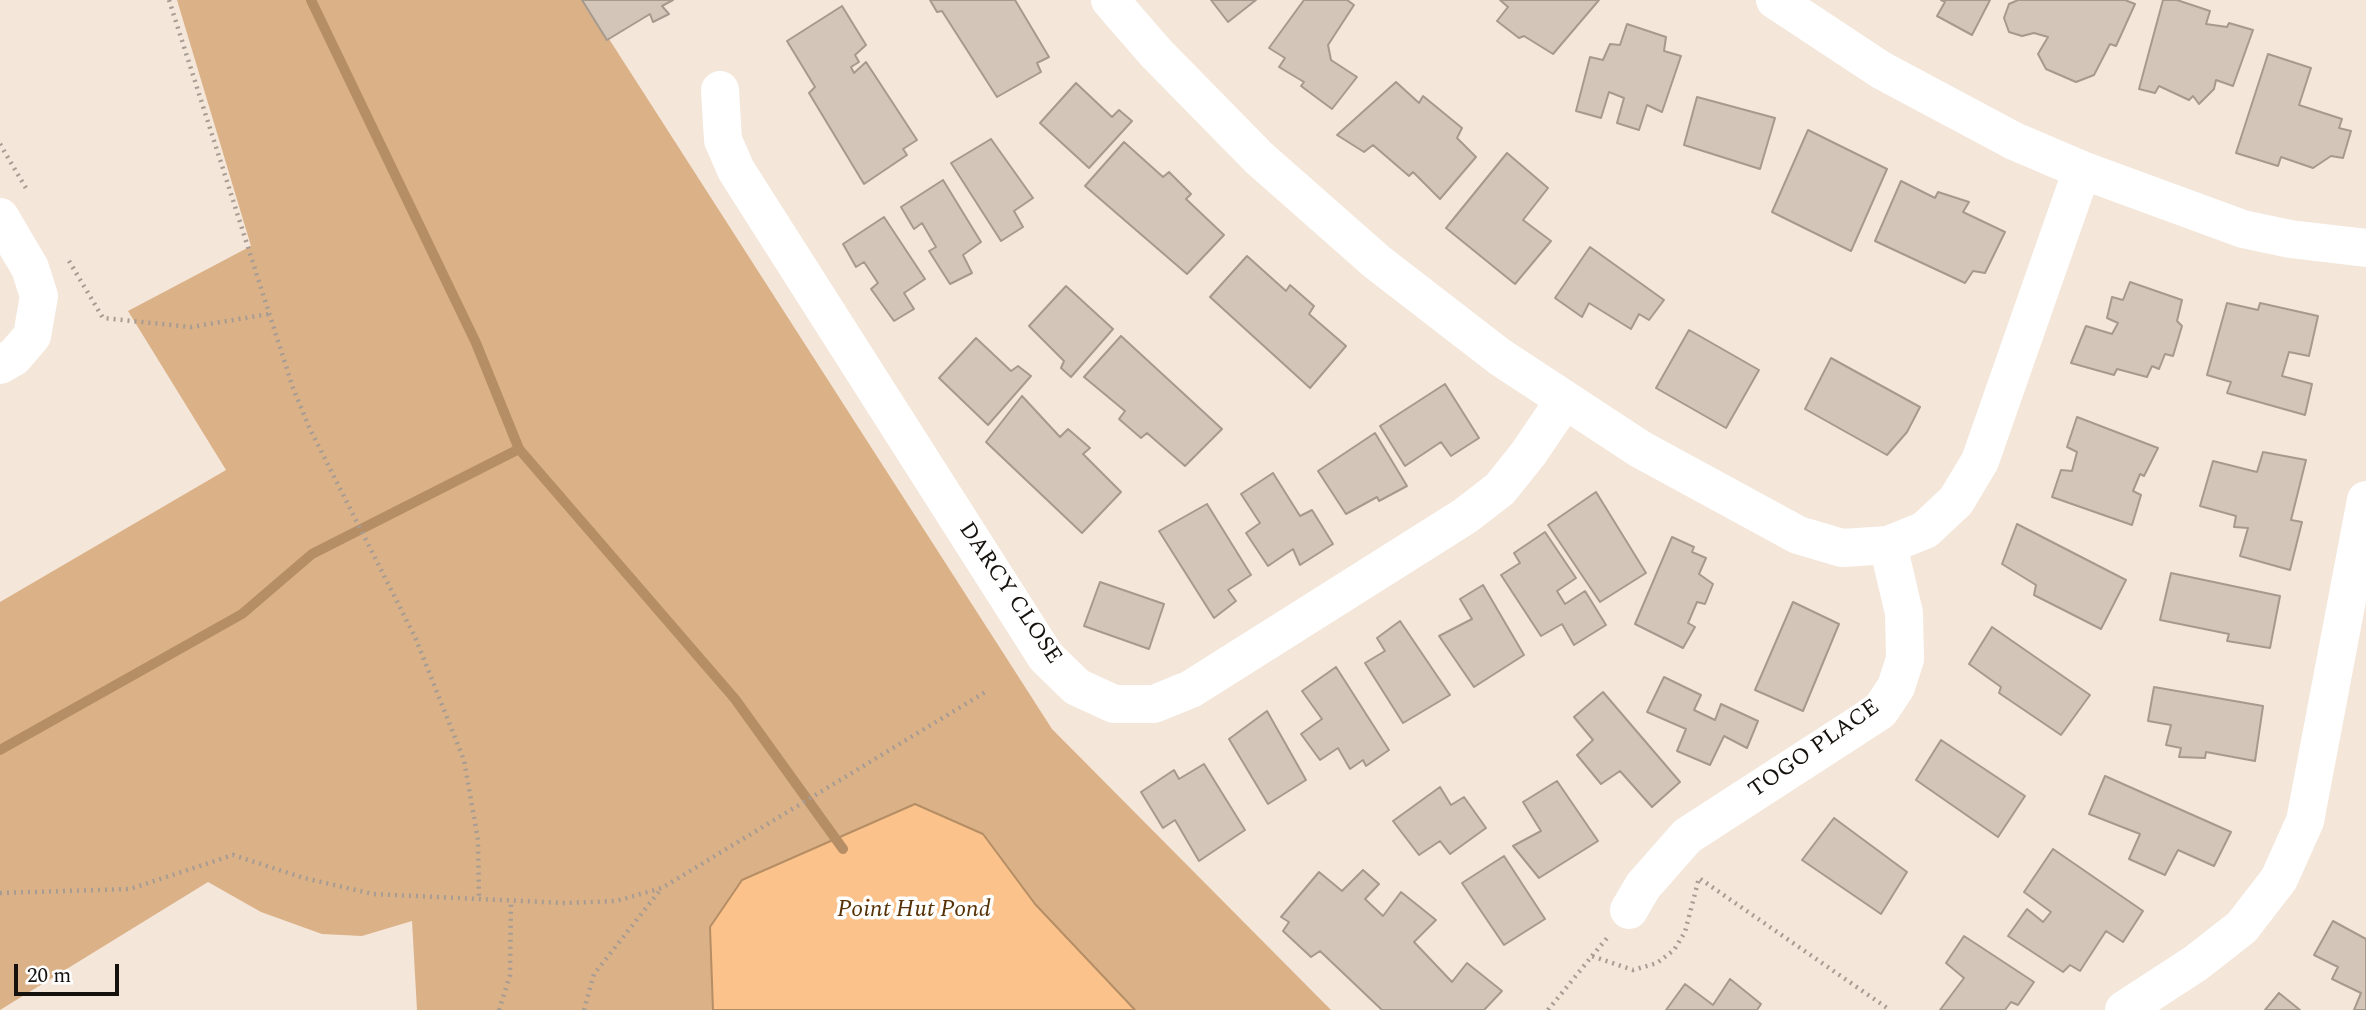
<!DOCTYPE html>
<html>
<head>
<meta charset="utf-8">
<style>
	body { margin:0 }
	#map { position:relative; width:2366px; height:1010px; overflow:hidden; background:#f4e6d9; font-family:Spectral,serif }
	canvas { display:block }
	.scale { position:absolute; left:14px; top:964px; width:105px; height:32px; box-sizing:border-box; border:4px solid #15110d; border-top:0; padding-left:9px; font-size:21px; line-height:24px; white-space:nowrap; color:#15110d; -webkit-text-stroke:5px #fff; paint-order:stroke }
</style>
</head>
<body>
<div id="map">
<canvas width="2366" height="1010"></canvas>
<div class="scale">20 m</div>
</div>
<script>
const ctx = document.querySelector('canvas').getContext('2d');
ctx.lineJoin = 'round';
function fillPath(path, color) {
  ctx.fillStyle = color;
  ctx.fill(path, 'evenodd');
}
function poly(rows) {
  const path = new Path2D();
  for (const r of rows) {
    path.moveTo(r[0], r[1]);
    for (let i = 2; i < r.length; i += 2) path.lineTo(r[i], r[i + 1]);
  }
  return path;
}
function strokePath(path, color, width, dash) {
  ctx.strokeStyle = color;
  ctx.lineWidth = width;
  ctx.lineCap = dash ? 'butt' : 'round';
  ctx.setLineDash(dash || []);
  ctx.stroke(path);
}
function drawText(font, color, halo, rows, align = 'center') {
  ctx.font = font + ' Spectral,serif';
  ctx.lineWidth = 7;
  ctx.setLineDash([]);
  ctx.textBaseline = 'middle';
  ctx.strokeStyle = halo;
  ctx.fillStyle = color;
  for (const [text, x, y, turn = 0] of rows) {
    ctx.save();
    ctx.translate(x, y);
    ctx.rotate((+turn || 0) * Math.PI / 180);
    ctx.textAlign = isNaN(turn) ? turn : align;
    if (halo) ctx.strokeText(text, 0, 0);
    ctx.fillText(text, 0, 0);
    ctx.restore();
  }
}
const green = poly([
	[177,0,584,0,1052,729,1331,1010,1135,1010,1035,904,983,834,710,927,713,1010,417,1010,412,921,362,936,322,934,261,912,208,882,0,1010,0,602,226,470,128,311,251,246]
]);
const water = poly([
	[915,804,983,834,1035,904,1135,1010,713,1010,710,927,742,880,915,804]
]);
const stream = poly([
	[311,0,476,343,519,449],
	[0,750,242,614,312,554,519,449,735,699,843,849]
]);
const building = poly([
	[582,0,673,0,662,6,669,14,653,22,650,14,607,40,582,0],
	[930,0,1015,0,1049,57,1037,63,1041,72,997,97,942,11,937,12,930,0],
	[1211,0,1256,0,1228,22,1211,0],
	[1304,0,1347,0,1354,5,1328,45,1331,60,1357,77,1332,109,1301,86,1304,82,1279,67,1285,58,1269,48,1304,0],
	[1500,0,1599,0,1553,54,1524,36,1519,38,1497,21,1508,7,1500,0],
	[1941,0,1990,0,1972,35,1937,16,1945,2,1941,0],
	[2018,0,2125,0,2135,4,2116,46,2110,44,2094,75,2076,82,2046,69,2038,54,2048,37,2034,33,2022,36,2009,32,2004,18,2009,4,2018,0],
	[2163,0,2177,0,2210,11,2206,24,2227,27,2229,23,2253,30,2233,86,2216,80,2214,89,2199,104,2193,96,2189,100,2159,86,2155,93,2139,89,2163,0],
	[842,6,866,45,855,55,859,62,851,67,854,73,866,62,917,140,903,149,907,155,864,184,809,93,815,87,787,41,842,6],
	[1627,24,1666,37,1664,51,1681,56,1662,112,1647,105,1639,130,1617,123,1624,98,1609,92,1601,118,1576,111,1590,57,1603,60,1610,44,1620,45,1627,24],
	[2268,54,2311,68,2299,105,2342,119,2339,128,2351,131,2343,158,2331,156,2313,168,2281,157,2278,166,2236,153,2268,54],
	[1396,82,1419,103,1423,96,1462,128,1457,138,1476,157,1440,199,1413,172,1409,176,1373,145,1364,152,1337,135,1396,82],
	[1076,83,1112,117,1119,110,1132,121,1089,168,1040,123,1076,83],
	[1697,97,1775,118,1760,169,1684,145,1697,97],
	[1808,130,1887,169,1851,251,1772,212,1808,130],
	[991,139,1033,198,1014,211,1023,227,1001,241,951,163,991,139],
	[1124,142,1163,177,1169,172,1191,194,1186,199,1224,235,1187,274,1085,186,1124,142],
	[1507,153,1548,188,1523,220,1551,241,1515,284,1446,228,1507,153],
	[943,180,981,242,963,255,972,273,950,284,929,251,936,247,922,223,914,229,901,207,943,180],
	[1901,181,1935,198,1938,192,1969,202,1963,212,2005,232,1985,273,1973,271,1965,283,1875,241,1901,181],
	[884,217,925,279,904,293,914,309,894,321,871,289,878,283,864,262,856,267,843,244,884,217],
	[1590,247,1664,300,1649,320,1639,314,1631,329,1589,303,1582,317,1555,298,1590,247],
	[1247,256,1286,291,1290,285,1314,306,1309,314,1346,346,1310,388,1210,297,1247,256],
	[2130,282,2182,300,2177,321,2182,326,2173,356,2165,354,2159,369,2152,366,2147,377,2117,369,2114,375,2071,363,2086,326,2112,334,2118,323,2107,318,2112,297,2123,300,2130,282],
	[1066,286,1113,329,1071,377,1061,368,1064,361,1029,326,1066,286],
	[2227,303,2258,310,2260,303,2318,316,2309,356,2289,352,2282,376,2312,384,2305,415,2227,393,2231,382,2207,375,2227,303],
	[1689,330,1759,370,1726,428,1656,388,1689,330],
	[1121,336,1222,429,1185,466,1147,433,1141,438,1119,419,1125,411,1084,377,1121,336],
	[976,338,1011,371,1018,366,1031,376,988,425,939,378,976,338],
	[1831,358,1920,407,1907,432,1887,455,1805,409,1831,358],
	[1445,384,1479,438,1451,456,1441,442,1405,466,1380,426,1445,384],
	[1022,396,1060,437,1068,429,1090,448,1083,454,1121,492,1082,533,986,442,1022,396],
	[2077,417,2158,448,2144,476,2140,474,2133,491,2141,495,2132,525,2052,497,2061,470,2072,471,2077,452,2067,447,2077,417],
	[1375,433,1407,486,1379,501,1377,497,1346,514,1318,471,1375,433],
	[2263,452,2306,460,2291,520,2302,522,2290,570,2240,556,2248,528,2234,527,2236,516,2200,506,2213,461,2257,472,2263,452],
	[1273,473,1300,516,1312,510,1333,544,1300,565,1293,549,1268,566,1246,533,1260,523,1241,494,1273,473],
	[1596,492,1646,573,1600,602,1548,525,1596,492],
	[1207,504,1251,575,1228,590,1236,601,1214,618,1159,531,1207,504],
	[2017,524,2126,580,2101,629,2034,595,2036,585,2002,564,2017,524],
	[1545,532,1576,578,1557,591,1565,604,1585,591,1606,625,1574,645,1562,624,1541,636,1501,575,1520,563,1514,553,1545,532],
	[1672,537,1694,547,1692,552,1706,558,1699,574,1713,584,1705,604,1697,602,1688,623,1695,627,1683,648,1635,624,1672,537],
	[2171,573,2280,596,2270,648,2227,641,2229,634,2160,620,2171,573],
	[1100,582,1164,604,1149,649,1084,626,1100,582],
	[1483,585,1524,655,1474,687,1439,636,1472,619,1460,599,1483,585],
	[1793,602,1839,624,1803,711,1755,690,1793,602],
	[1400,621,1450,695,1403,723,1365,663,1385,651,1377,638,1400,621],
	[1992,627,2090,695,2061,735,1999,693,2001,687,1969,664,1992,627],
	[1336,667,1389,750,1366,766,1363,760,1350,769,1338,748,1320,760,1301,734,1322,719,1302,691,1336,667],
	[1664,677,1701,695,1694,710,1715,720,1721,704,1758,721,1747,748,1724,736,1710,765,1677,751,1686,729,1647,712,1664,677],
	[2154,687,2263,706,2255,761,2206,752,2205,758,2179,757,2181,748,2166,745,2171,725,2148,721,2154,687],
	[1603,692,1680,782,1652,807,1620,771,1601,784,1577,755,1593,740,1574,717,1603,692],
	[1267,711,1306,780,1268,804,1229,739,1267,711],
	[1941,740,2025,796,1998,837,1916,780,1941,740],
	[1204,764,1245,830,1199,861,1175,820,1163,828,1141,792,1174,770,1179,779,1204,764],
	[2105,776,2231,832,2214,866,2178,850,2165,875,2129,859,2140,834,2089,814,2105,776],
	[1557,781,1598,841,1539,878,1513,846,1541,831,1523,802,1557,781],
	[1440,787,1451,805,1464,797,1486,828,1450,854,1440,841,1419,855,1393,821,1440,787],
	[1834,818,1907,872,1881,914,1802,860,1834,818],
	[2053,849,2143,911,2123,942,2106,931,2080,971,2070,965,2063,972,2008,936,2027,909,2043,922,2051,912,2024,892,2053,849],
	[1504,856,1545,919,1504,945,1462,883,1504,856],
	[1363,870,1379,884,1365,899,1383,916,1401,892,1436,920,1414,942,1452,982,1467,963,1502,991,1484,1010,1382,1010,1320,951,1311,957,1283,931,1289,922,1281,917,1319,872,1342,891,1363,870],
	[2333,921,2366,939,2366,1010,2354,1010,2361,993,2332,979,2338,967,2314,955,2333,921],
	[1964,936,2034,982,2018,1005,2011,1002,2005,1010,1940,1010,1964,978,1946,963,1964,936],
	[1730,979,1761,1004,1757,1010,1666,1010,1685,984,1713,1005,1730,979],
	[2279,993,2300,1010,2265,1010,2279,993]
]);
const path = poly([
	[169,0,293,388,309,427,415,637,464,760,478,840,479,898],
	[0,144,27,190],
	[69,261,103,318,191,327,269,314],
	[0,893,130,889,233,855,304,878,373,894,565,903,616,901,662,888,987,691],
	[1592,956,1607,938],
	[499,1010,510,975,511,901],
	[584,1010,594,974,661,889],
	[1548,1010,1592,956,1633,970,1657,963,1674,950,1685,932,1699,878,1890,1010]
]);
const minor = poly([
	[1110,0,1156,53,1259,158,1377,262,1500,357,1640,449,1798,535,1842,548,1888,545,1925,530,1956,501,1980,461,2082,170],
	[1775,0,1881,70,2014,141,2082,170,2243,229,2290,239,2366,248],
	[720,90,723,140,736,170,1046,657,1077,687,1114,704,1154,704,1191,689,1465,516,1500,489,1528,454,1564,401],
	[0,217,30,268,39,296,32,336,14,357,0,365],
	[1629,910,1643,886,1687,836,1880,711,1896,687,1905,659,1904,613,1888,545],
	[2124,1010,2196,963,2242,927,2279,879,2305,821,2366,500]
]);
const streetNames = [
	["DARCY CLOSE",1009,594,56],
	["TOGO PLACE",1815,750,-35]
];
const waterNames = [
	["Point Hut Pond",914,911]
];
fillPath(green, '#dbb187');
fillPath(water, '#fbc38b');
strokePath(water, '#b68e65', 2);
strokePath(stream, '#b68e65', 10);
fillPath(building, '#d3c6b9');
strokePath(building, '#a69a8e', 2);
strokePath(path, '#a79c93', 4.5, [2, 5]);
strokePath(minor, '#fff', 38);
drawText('23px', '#15110d', '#fff', streetNames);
drawText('italic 24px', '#563204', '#fff', waterNames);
</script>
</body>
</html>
